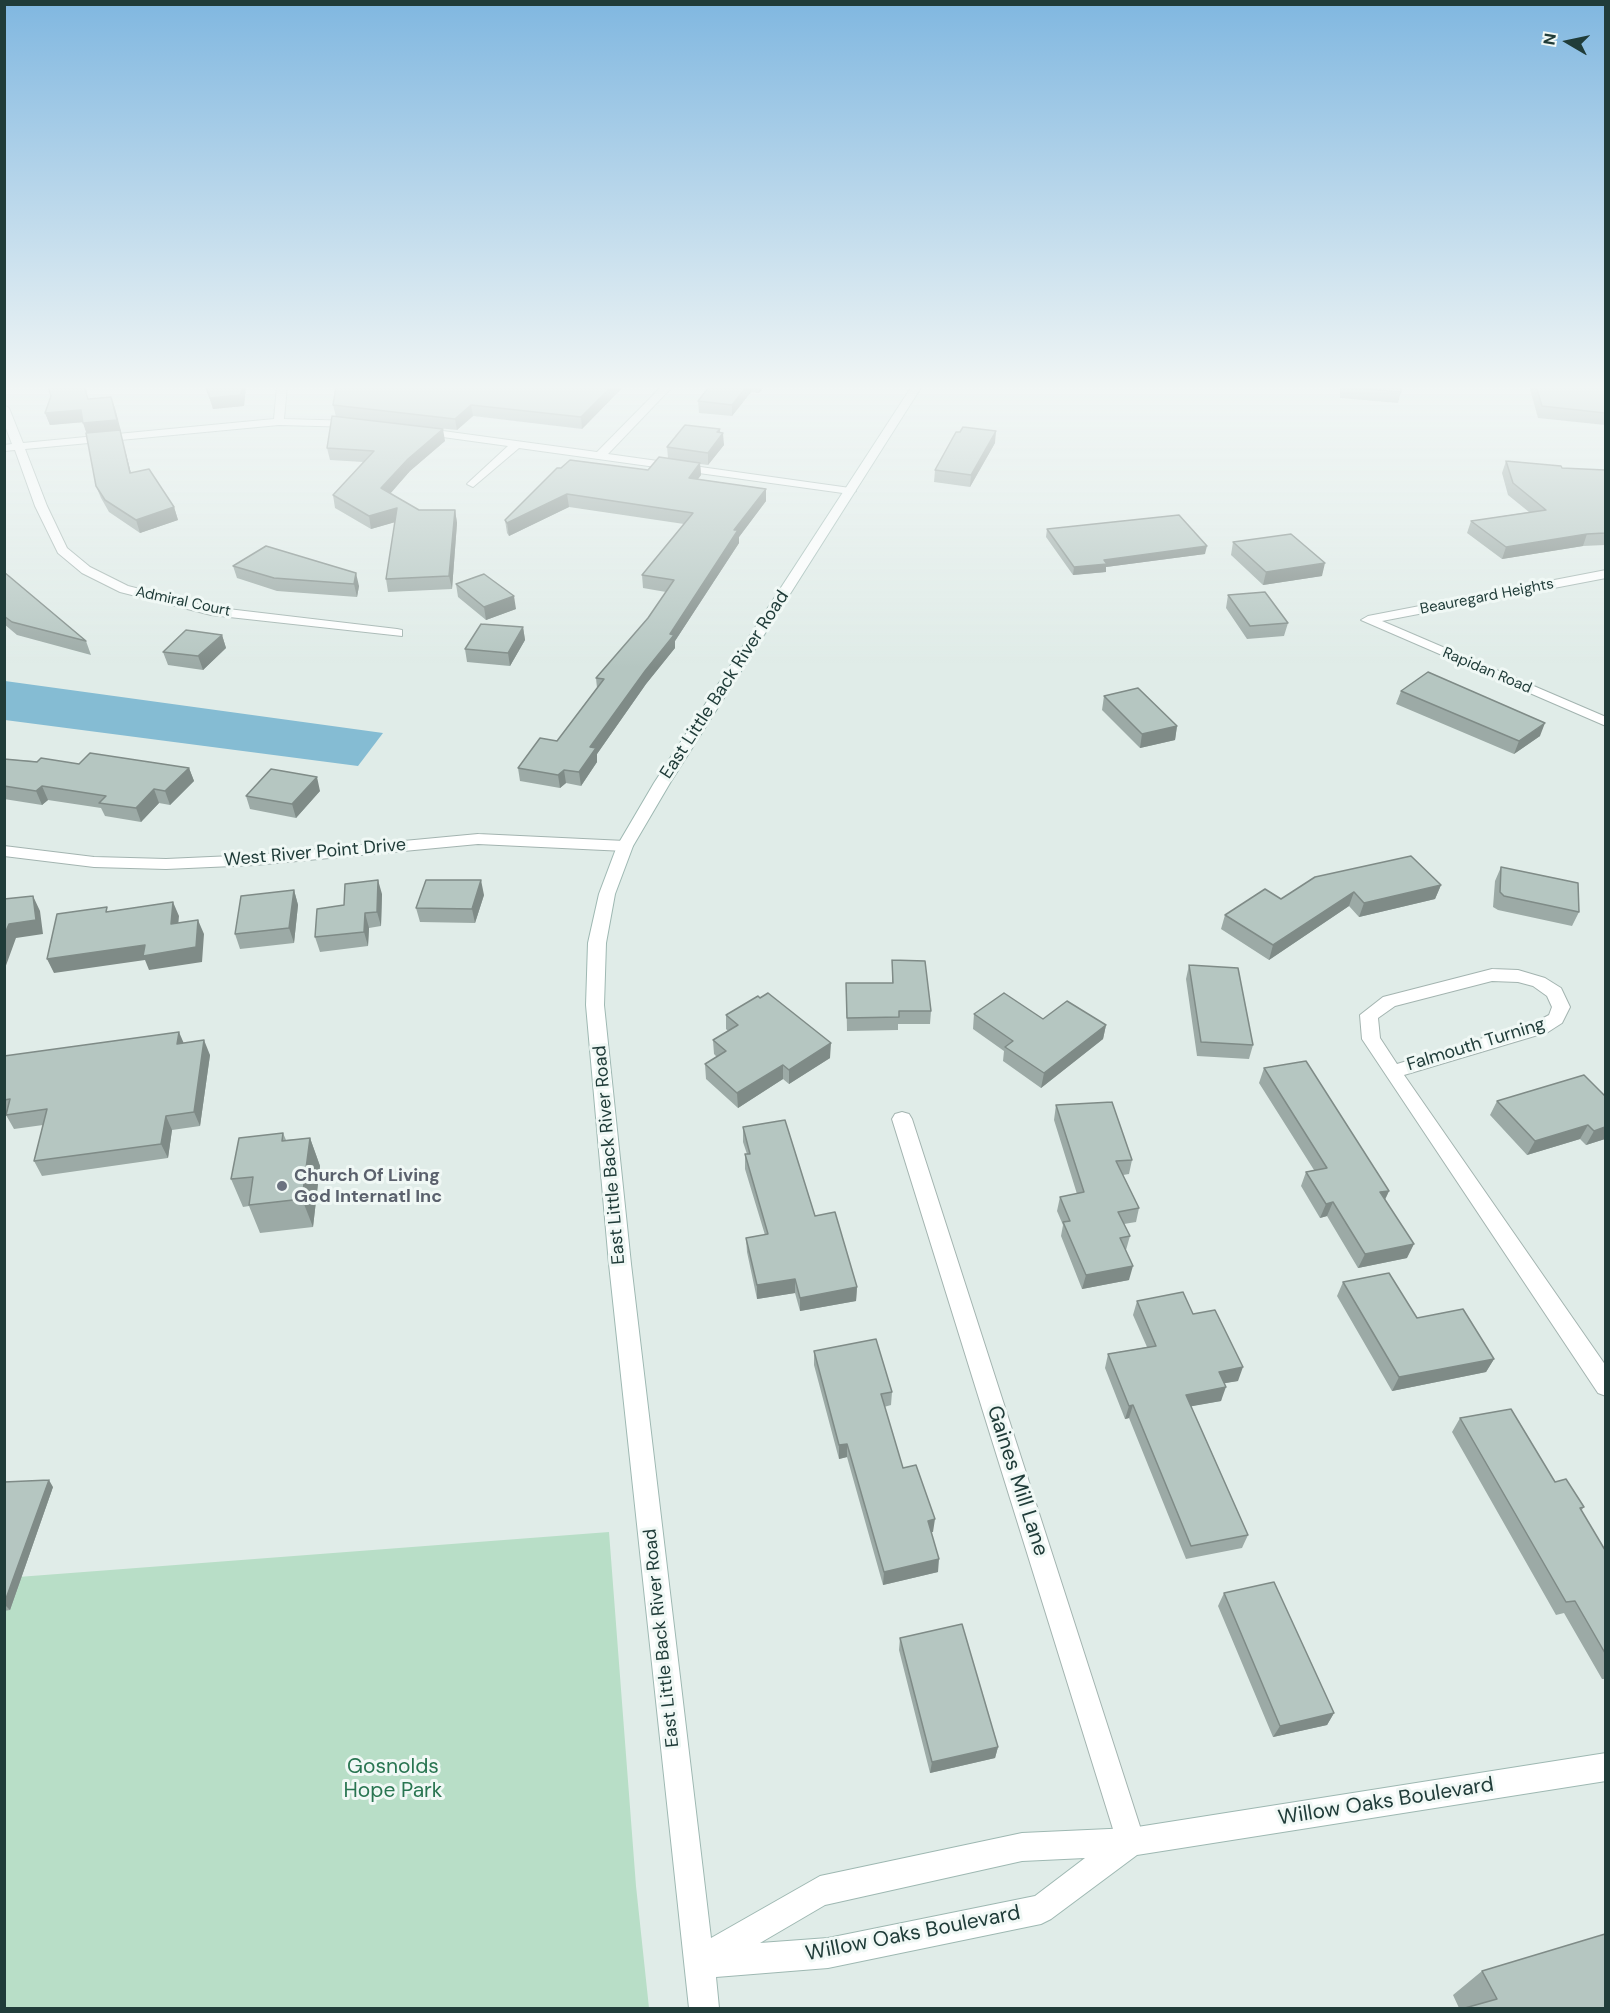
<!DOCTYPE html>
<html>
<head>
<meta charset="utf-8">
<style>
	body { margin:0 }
	#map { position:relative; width:1610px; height:2013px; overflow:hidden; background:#e0ece8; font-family:"DM Sans",sans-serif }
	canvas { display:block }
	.frame { position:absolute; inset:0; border:6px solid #203c39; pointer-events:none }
	.north { position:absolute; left:1538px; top:12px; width:60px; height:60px; -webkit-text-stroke:4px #f0f8f5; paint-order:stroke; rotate:279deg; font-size:16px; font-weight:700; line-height:24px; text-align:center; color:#203c39 }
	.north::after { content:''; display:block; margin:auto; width:21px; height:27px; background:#203c39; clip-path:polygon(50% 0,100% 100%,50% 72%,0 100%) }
</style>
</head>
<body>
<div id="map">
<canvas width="1610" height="2013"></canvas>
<div class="frame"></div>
<div class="north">N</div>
</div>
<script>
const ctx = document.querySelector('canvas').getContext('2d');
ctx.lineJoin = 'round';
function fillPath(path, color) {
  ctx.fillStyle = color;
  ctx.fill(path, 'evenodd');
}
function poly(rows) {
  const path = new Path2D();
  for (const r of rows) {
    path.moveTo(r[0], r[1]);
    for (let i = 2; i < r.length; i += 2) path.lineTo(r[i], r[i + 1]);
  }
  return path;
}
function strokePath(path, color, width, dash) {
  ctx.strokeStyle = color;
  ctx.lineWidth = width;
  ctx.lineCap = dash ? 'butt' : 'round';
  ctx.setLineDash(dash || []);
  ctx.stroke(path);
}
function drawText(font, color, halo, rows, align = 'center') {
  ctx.font = font + ' "DM Sans",sans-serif';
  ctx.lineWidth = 6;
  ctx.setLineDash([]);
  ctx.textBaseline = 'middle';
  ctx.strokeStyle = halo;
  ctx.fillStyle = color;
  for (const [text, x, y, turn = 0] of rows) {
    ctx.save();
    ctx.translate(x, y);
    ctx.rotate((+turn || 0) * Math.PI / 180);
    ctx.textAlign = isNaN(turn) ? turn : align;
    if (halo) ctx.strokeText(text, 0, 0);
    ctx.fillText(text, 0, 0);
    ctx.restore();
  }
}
const green = poly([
	[609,1532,636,1886,649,2008,5,2008,5,1578]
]);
const water = poly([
	[5,681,383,733,358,766,5,720]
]);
const street = poly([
	[277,386,287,386,284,419,355,421,360,424,355,427,279,425,25,449,47,506,67,548,90,567,128,586,211,607,397,629,402,630,402,636,211,615,120,592,82,573,58,553,35,506,15,450,4,451,4,445,12,444,4,423,4,405,9,408,23,443,274,419,277,386],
	[662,386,673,386,608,454,850,488,856,491,850,494,519,448,473,487,467,484,469,482,508,446,421,434,416,431,421,428,597,452,662,386],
	[1606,570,1606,578,1382,621,1606,717,1606,726,1361,620,1368,616,1606,570],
	[478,834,625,841,633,846,625,851,478,844,255,865,166,869,94,867,4,856,4,846,94,857,166,859,255,855,478,834],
	[1492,969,1518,970,1545,978,1561,988,1570,1007,1562,1023,1548,1032,1404,1075,1606,1366,1606,1396,1598,1393,1362,1039,1360,1015,1383,997,1492,969],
	[1492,981,1518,982,1533,986,1547,996,1552,1007,1549,1015,1536,1022,1397,1064,1380,1038,1378,1018,1395,1006,1492,981],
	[902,1112,909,1114,912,1119,1145,1842,1141,1852,1131,1856,1121,1852,1117,1842,892,1119,895,1114,902,1112]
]);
const secondary = poly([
	[912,386,922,386,670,783,633,846,615,894,606,943,604,1005,631,1264,711,1938,820,1876,1022,1833,1131,1828,1606,1753,1606,1781,1137,1855,1051,1919,1041,1924,828,1968,716,1977,719,2008,689,2008,609,1264,586,1005,588,943,599,894,617,846,654,783,912,386],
	[1085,1858,1035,1896,828,1938,760,1943,825,1905,1022,1861,1085,1858]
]);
const wall = poly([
	[205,386,246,386,244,406,213,409],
	[336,386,624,386,582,429,473,416,457,430,398,424,445,441,410,471,390,493,419,510,455,510,457,523,452,589,388,592,386,579,395,522,371,529,335,508,333,495,363,462,330,460,327,448,336,417,333,405],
	[710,386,765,386,759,393,751,392,732,416,699,413,698,401],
	[1340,386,1401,386,1401,392,1398,403,1340,398],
	[1529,386,1605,386,1605,425,1538,418],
	[111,397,131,473,174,507,178,520,140,533,109,512,101,498,96,486,87,433,83,422,50,425,45,413,88,399],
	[720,433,724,445,708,465,700,464,701,475,698,479,766,489,766,501,739,537,739,543,675,641,675,648,646,684,597,754,597,762,581,786,566,783,560,788,520,781,518,768,557,741,597,688,596,678,648,618,666,592,643,588,642,575,684,524,569,507,509,536,507,533,505,520,561,468,648,470,668,458,667,447],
	[995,443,970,487,934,482,935,470],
	[1506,461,1562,468,1605,470,1605,545,1583,546,1502,559,1467,533,1471,521,1529,512,1508,495,1502,473],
	[1047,529,1205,554,1106,567,1106,572,1073,575,1046,537],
	[1233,542,1322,576,1263,585,1231,555],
	[266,546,359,586,357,597,277,591,237,578,233,566],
	[4,572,86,641,91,655,17,635,4,624],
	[456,584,516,609,486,620,458,597],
	[1228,595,1288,623,1284,636,1247,639,1226,608],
	[523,627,525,640,510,666,467,662,465,649],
	[222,635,226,648,203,670,168,665,163,652],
	[1401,691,1540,736,1514,754,1396,704],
	[1104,696,1177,726,1175,740,1140,748,1102,710],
	[4,759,79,764,189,768,194,781,170,805,159,803,141,822,105,816,101,808,48,800,42,805,4,799],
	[320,791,296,818,250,809,246,796],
	[1501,867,1579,912,1572,926,1498,910,1493,907,1495,881],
	[1441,885,1435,899,1359,917,1349,906,1269,960,1221,929,1225,915,1281,899],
	[294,890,298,905,294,943,240,949,235,934],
	[382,894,381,926,369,928,368,946,320,952,315,937,344,905],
	[484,895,475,923,420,922,416,908],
	[892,960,931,1011,930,1024,898,1024,898,1030,847,1031,846,983,892,983],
	[1189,965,1253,1045,1249,1059,1197,1056,1186,979],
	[974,1014,1043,1019,1106,1025,1103,1039,1041,1088,1003,1061,1004,1051,973,1029],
	[726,1015,830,1058,789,1084,783,1079,738,1108,706,1079,705,1064,717,1057,714,1054,713,1040,728,1031,726,1029],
	[184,1043,210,1055,200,1126,172,1130,168,1158,42,1176,34,1161,43,1125,14,1129,6,1115,4,1115,4,1056],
	[1264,1068,1389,1191,1385,1200,1407,1258,1358,1268,1327,1216,1320,1218,1301,1186,1306,1172,1314,1170,1259,1083],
	[1605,1096,1605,1139,1586,1145,1580,1139,1527,1155,1490,1115,1497,1101],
	[1056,1105,1132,1160,1129,1174,1123,1175,1139,1208,1136,1222,1124,1224,1130,1236,1126,1250,1129,1280,1082,1289,1061,1236,1063,1225,1057,1211,1060,1197,1077,1194,1054,1120],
	[743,1127,815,1216,857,1287,856,1301,800,1311,795,1293,757,1299,747,1252,746,1238,765,1235,745,1169,745,1154,747,1154,743,1142],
	[283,1133,286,1140,310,1138,320,1166,313,1227,260,1233,249,1206,243,1207,231,1179],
	[1343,1282,1417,1318,1494,1359,1486,1372,1392,1391,1337,1296],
	[1137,1301,1193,1314,1238,1381,1224,1383,1221,1401,1191,1406,1248,1535,1242,1548,1186,1559,1129,1418,1125,1419,1105,1368,1108,1354,1147,1347,1133,1315],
	[814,1351,892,1392,891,1405,884,1407,903,1468,933,1532,931,1532,938,1572,883,1585,847,1457,839,1459,814,1365],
	[1460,1418,1555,1482,1584,1507,1581,1511,1605,1550,1605,1679,1602,1679,1564,1613,1556,1615,1452,1432],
	[4,1482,53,1487,10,1610,4,1611],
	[1224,1593,1334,1713,1327,1725,1273,1737,1218,1606],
	[900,1638,998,1747,995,1758,930,1773,899,1650],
	[1482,1971,1605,2008,1459,2008,1453,1995]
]);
const shadedWall = poly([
	[242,386,246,386,244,406,213,409,210,398],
	[612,386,624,386,582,429,581,417],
	[747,386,751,386,751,392,732,416,732,405],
	[759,386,765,386,759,393],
	[111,397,115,408,121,431,120,431,134,485,87,435,83,423],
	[471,405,473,416,457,430,455,419],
	[81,410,85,422,50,425,45,413],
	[443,429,445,441,410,471,384,501,381,488,408,459],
	[720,429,720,437,723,433,724,445,708,465,708,453,717,432],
	[996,431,995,443,970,487,971,475],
	[700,463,701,475,690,490,689,478],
	[766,489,766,501,739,537,739,543,675,641,675,648,646,684,597,754,597,762,581,786,579,772,590,747,670,634,734,530],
	[567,494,569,507,509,536,507,523],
	[174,507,178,520,140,533,136,520],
	[397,508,399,521,371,529,369,516],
	[455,510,457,523,452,589,449,576],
	[1587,534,1583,546,1502,559,1506,547],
	[1207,546,1205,554,1106,567,1106,572,1073,575,1074,567,1104,560],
	[1325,563,1322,576,1263,585,1266,572],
	[356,573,359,586,357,597,354,584],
	[514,596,516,609,486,620,484,607],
	[523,627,525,640,510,666,508,653],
	[222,635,226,648,203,670,198,656],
	[1545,723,1540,736,1514,754,1519,741],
	[1177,726,1175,740,1140,748,1142,734],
	[189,768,194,781,170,805,165,791],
	[564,770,566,783,560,788,558,775],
	[317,777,320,791,296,818,292,804],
	[42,786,48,800,42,805,36,791],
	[154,789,159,803,141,822,136,808],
	[378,880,382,894,381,926,377,912],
	[481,880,484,895,475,923,472,909],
	[1441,885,1435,899,1359,917,1364,903],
	[294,890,298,905,294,943,289,928],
	[1354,892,1349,906,1269,960,1273,945],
	[33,896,40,911,43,934,16,938,4,971,4,936,9,924],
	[173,902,179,916,177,938,171,924],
	[365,913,369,928,368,946,364,932],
	[198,920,204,934,202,962,149,970,145,960,54,973,47,959],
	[1106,1025,1103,1039,1041,1088,1044,1073],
	[179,1032,185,1046,177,1044],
	[204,1040,210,1055,200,1126,194,1112],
	[831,1043,830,1058,789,1084,789,1070],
	[783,1065,783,1079,738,1108,737,1093],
	[166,1116,172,1130,168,1158,161,1144],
	[1588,1125,1580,1139,1527,1155,1535,1141],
	[1605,1127,1605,1139,1586,1145,1594,1131],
	[310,1138,320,1166,313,1227,302,1199],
	[1389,1191,1382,1205,1380,1192],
	[1333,1202,1327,1216,1320,1218,1326,1204],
	[1414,1244,1407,1258,1358,1268,1365,1254],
	[1133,1266,1129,1280,1082,1289,1086,1275],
	[795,1279,795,1293,757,1299,757,1285],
	[857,1287,856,1301,800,1311,800,1298],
	[1494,1359,1486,1372,1392,1391,1399,1377],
	[1243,1367,1238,1381,1214,1385,1219,1372],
	[1226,1387,1221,1401,1182,1408,1186,1395],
	[1133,1405,1129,1418,1125,1419,1129,1406],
	[847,1444,847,1457,839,1459,839,1445],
	[49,1480,53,1487,10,1610,4,1604],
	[935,1519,933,1532,926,1533,928,1521],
	[939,1559,938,1572,883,1585,884,1572],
	[1334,1713,1327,1725,1273,1737,1280,1726],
	[998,1747,995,1758,930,1773,932,1762]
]);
const building = poly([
	[48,386,84,386,88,399,111,397,117,420,83,423,81,410,45,413,51,396,48,386],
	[206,386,242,386,241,395,210,398,206,386],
	[336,386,612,386,581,417,471,405,455,419,333,405,336,386],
	[710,386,747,386,732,405,698,401,710,386],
	[1343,386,1401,386,1401,392,1343,387,1343,386],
	[1536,386,1605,386,1605,413,1542,406,1536,386],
	[332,416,443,429,408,459,381,488,419,510,455,510,449,576,386,579,397,508,369,516,333,495,374,451,327,448,332,416],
	[685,425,720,429,717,432,723,433,708,453,667,447,685,425],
	[963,427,996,431,971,475,935,470,956,432,960,432,963,427],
	[120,430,130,473,149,469,174,507,136,520,105,500,96,486,86,433,120,430],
	[659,457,700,463,689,478,766,489,734,530,738,530,670,634,674,635,645,671,590,747,596,748,579,772,564,770,558,775,518,768,540,738,557,741,604,679,596,678,648,618,674,580,642,575,693,513,567,494,507,523,505,520,557,468,561,468,570,460,648,470,659,457],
	[1506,461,1561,466,1562,468,1605,470,1605,533,1587,534,1506,547,1471,521,1546,510,1513,483,1506,461],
	[1179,515,1207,546,1104,560,1107,564,1074,567,1047,529,1179,515],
	[1291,534,1325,563,1266,572,1233,542,1291,534],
	[266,546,356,573,354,584,274,578,233,566,266,546],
	[4,572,86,641,12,622,4,616,4,572],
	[484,574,514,596,484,607,456,584,484,574],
	[1265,592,1288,623,1250,626,1228,595,1265,592],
	[481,624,523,627,508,653,465,649,481,624],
	[186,630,222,635,198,656,163,652,186,630],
	[1428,672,1545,723,1519,741,1401,691,1428,672],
	[1138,688,1177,726,1142,734,1104,696,1138,688],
	[90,753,189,768,165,791,154,789,136,808,99,803,106,796,42,786,36,791,4,786,4,759,37,762,41,758,79,764,90,753],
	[271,769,317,777,292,804,246,796,271,769],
	[1411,856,1441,885,1364,903,1354,892,1273,945,1225,915,1265,889,1281,899,1315,877,1411,856],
	[1501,867,1578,883,1579,912,1504,896,1500,892,1501,867],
	[378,880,377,912,365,913,364,932,315,937,317,909,344,905,345,884,378,880],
	[426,880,481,880,472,909,416,908,426,880],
	[294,890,289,928,235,934,241,896,294,890],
	[33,896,36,920,9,924,4,936,4,899,33,896],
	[173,902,171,924,198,920,196,947,143,956,145,945,47,959,57,914,107,907,106,912,173,902],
	[892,960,925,961,931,1011,899,1011,899,1017,847,1018,846,983,893,983,892,960],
	[1189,965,1238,968,1253,1045,1201,1042,1189,965],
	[768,993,831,1043,789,1070,783,1065,737,1093,705,1064,726,1051,713,1040,738,1025,726,1015,758,996,760,998,768,993],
	[1004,993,1043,1019,1067,1001,1106,1025,1044,1073,1005,1047,1013,1041,974,1014,1004,993],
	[179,1032,177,1044,204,1040,194,1112,166,1116,161,1144,34,1161,47,1109,6,1115,10,1099,4,1100,4,1056,179,1032],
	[1306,1061,1389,1191,1380,1192,1414,1244,1365,1254,1333,1202,1326,1204,1306,1172,1327,1168,1264,1068,1306,1061],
	[1584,1075,1605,1096,1605,1127,1594,1131,1588,1125,1535,1141,1497,1101,1584,1075],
	[1112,1102,1132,1160,1116,1161,1139,1208,1118,1212,1130,1236,1120,1238,1133,1266,1086,1275,1063,1222,1070,1221,1060,1197,1084,1192,1056,1105,1112,1102],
	[785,1120,815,1216,835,1212,857,1287,800,1298,795,1279,757,1285,746,1238,768,1234,745,1154,750,1154,743,1127,785,1120],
	[283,1133,282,1141,310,1138,302,1199,249,1205,253,1177,231,1179,239,1138,283,1133],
	[1389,1273,1417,1318,1463,1309,1494,1359,1399,1377,1343,1282,1389,1273],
	[1183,1292,1193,1314,1215,1310,1243,1367,1219,1372,1226,1387,1186,1395,1248,1535,1191,1546,1133,1405,1129,1406,1108,1354,1156,1346,1137,1301,1183,1292],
	[876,1339,892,1392,881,1394,903,1468,916,1465,935,1519,928,1521,939,1559,884,1572,847,1444,839,1445,814,1351,876,1339],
	[1511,1409,1555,1482,1566,1479,1584,1507,1580,1508,1605,1550,1605,1653,1575,1601,1566,1602,1460,1418,1511,1409],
	[49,1480,4,1604,4,1482,49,1480],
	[1274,1582,1334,1713,1280,1726,1224,1593,1274,1582],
	[962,1624,998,1747,932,1762,900,1638,962,1624],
	[1605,1934,1605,2008,1465,2008,1497,1999,1482,1971,1605,1934]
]);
const markers = [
	[282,1186,6,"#6b7280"]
];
const farStreetnames = [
	["Beauregard Heights",1487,597,-11],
	["Admiral Court",183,602,12],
	["Rapidan Road",1487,671,23]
];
const streetNames = [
	["East Little Back River Road",725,685,-57],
	["West River Point Drive",315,853,-5],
	["Falmouth Turning",1476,1045,-17],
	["East Little Back River Road",610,1155,-95],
	["East Little Back River Road",662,1638,-96]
];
const worshipNames = [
	["Church Of Living",294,1176],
	["God Internatl Inc",294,1197]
];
const nearStreetnames = [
	["Gaines Mill Lane",1017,1481,72],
	["Willow Oaks Boulevard",1386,1802,-9],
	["Willow Oaks Boulevard",913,1934,-11]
];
const nearParknames = [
	["Gosnolds",393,1767],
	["Hope Park",393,1791]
];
fillPath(green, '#b8dec7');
fillPath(water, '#85bcd3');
strokePath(street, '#a3b4b0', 2);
strokePath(secondary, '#9eb8b2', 2);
fillPath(street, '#fff');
fillPath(secondary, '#fff');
fillPath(wall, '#9caaa6');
fillPath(shadedWall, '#7f8b87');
fillPath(building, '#b5c6c1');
strokePath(building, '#7f8b87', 1.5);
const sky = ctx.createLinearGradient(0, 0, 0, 668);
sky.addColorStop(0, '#80b7e0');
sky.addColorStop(0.58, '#f1f6f5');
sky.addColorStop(1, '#f1f6f500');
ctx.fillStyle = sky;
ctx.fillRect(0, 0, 1610, 668);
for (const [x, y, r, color] of markers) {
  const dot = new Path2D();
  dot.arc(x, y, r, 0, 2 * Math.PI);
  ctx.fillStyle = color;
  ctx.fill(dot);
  strokePath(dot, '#f0f8f5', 2);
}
drawText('15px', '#203c39', '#f0f8f5', farStreetnames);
drawText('18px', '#203c39', '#f0f8f5', streetNames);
drawText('bold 18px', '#5b616d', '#f0f8f5', worshipNames, 'left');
drawText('21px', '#203c39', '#f0f8f5', nearStreetnames);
drawText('21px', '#297551', '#f0f8f5', nearParknames);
</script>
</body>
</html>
